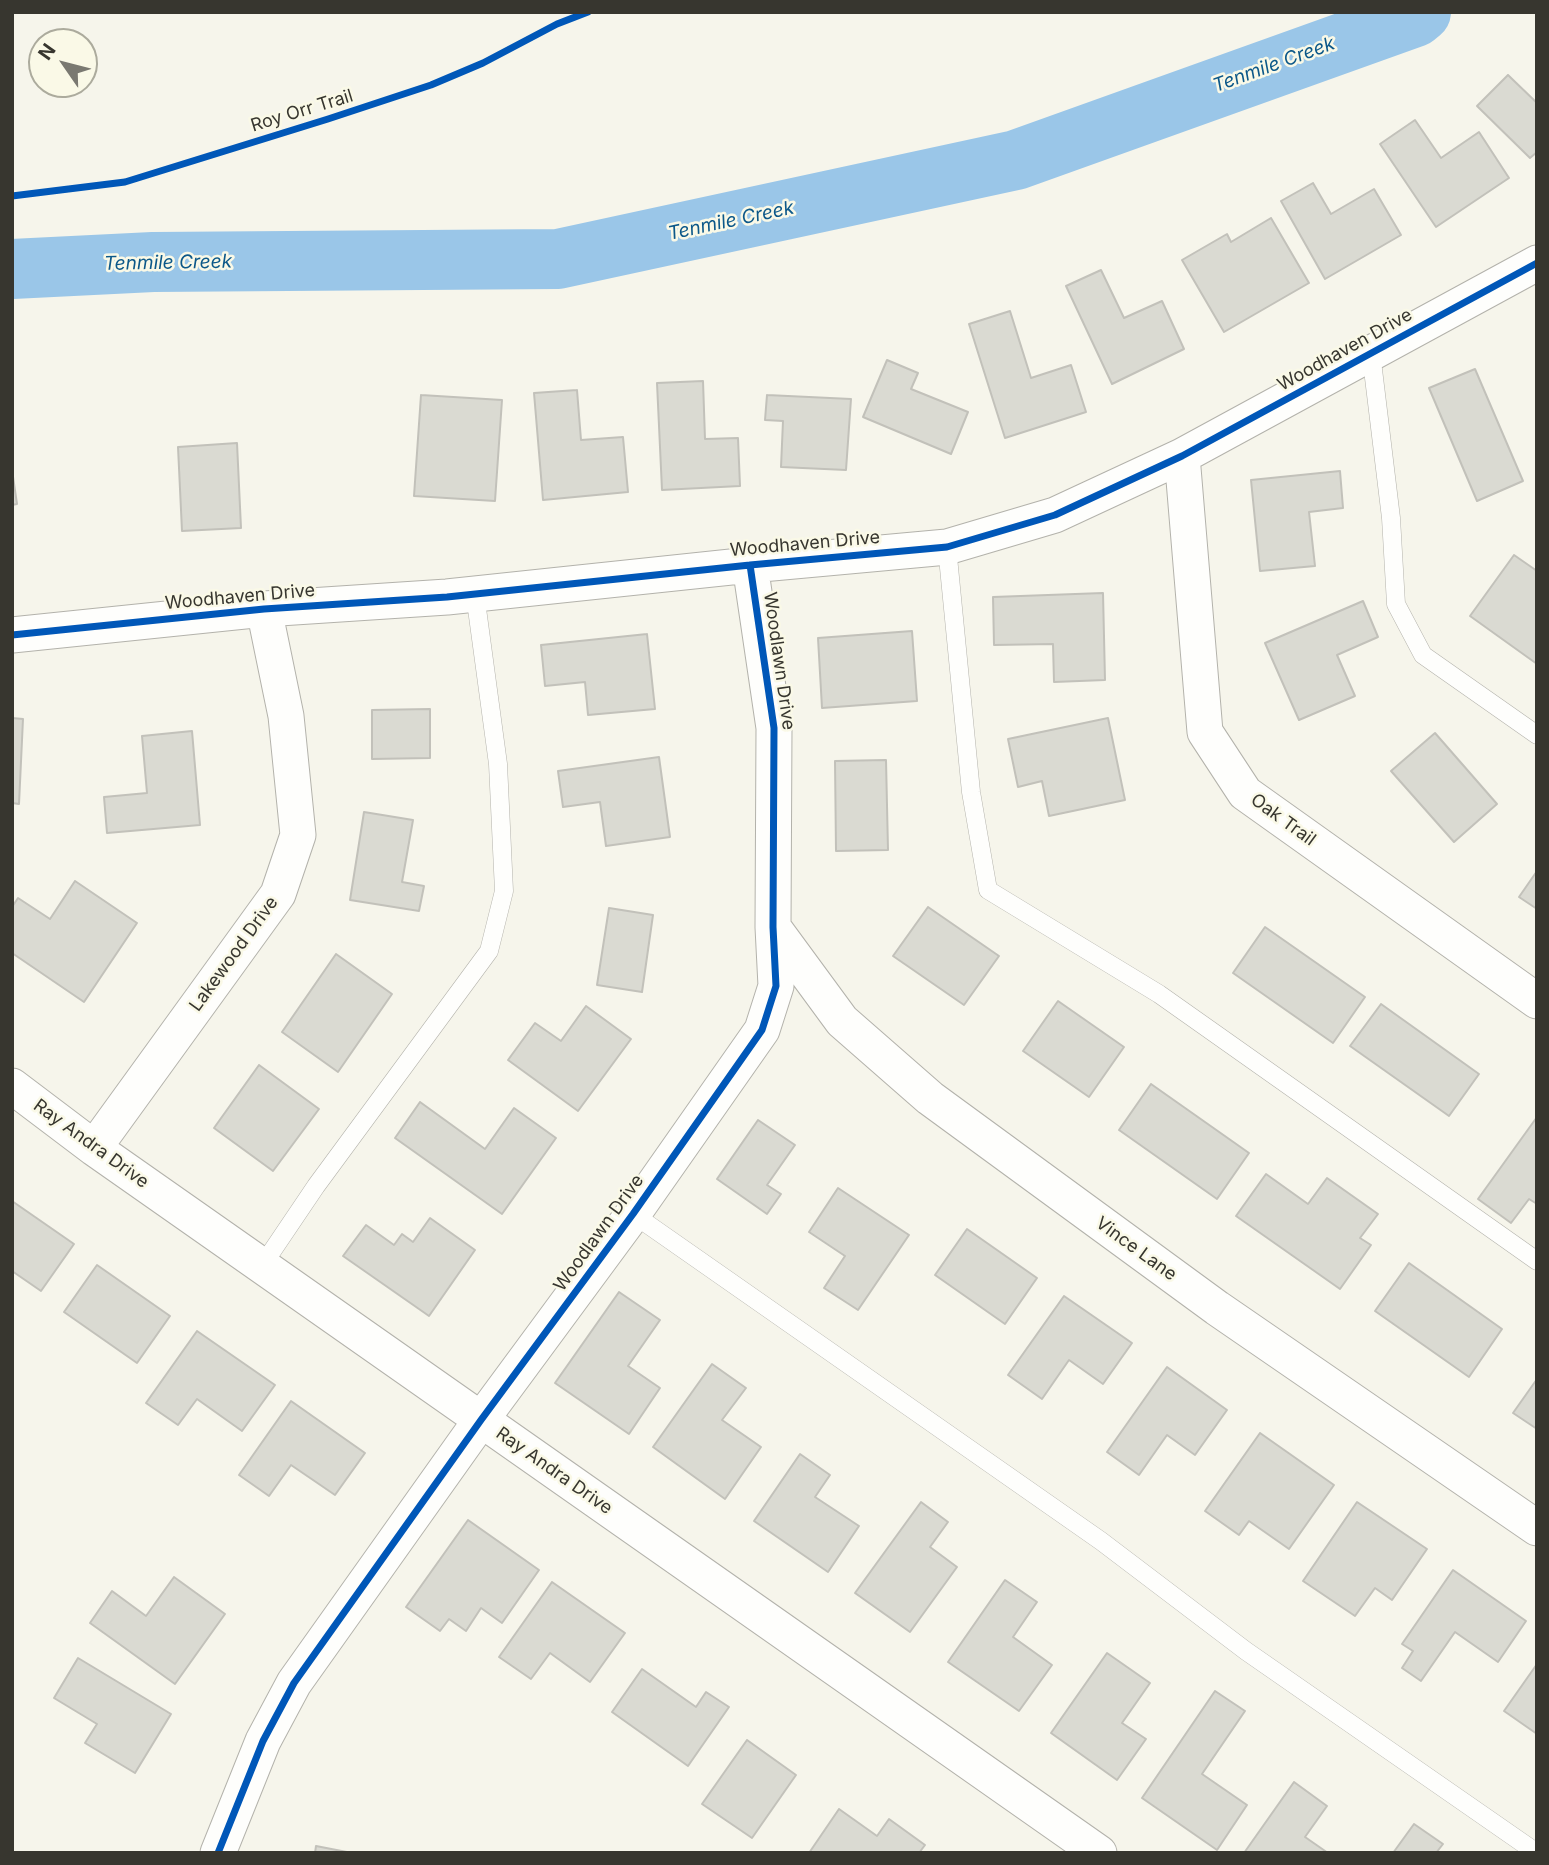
<!DOCTYPE html>
<html>
<head>
<meta charset="utf-8">
<style>
	body { margin:0 }
	#map { position:relative; width:1549px; height:1865px; overflow:hidden; background:#f6f5eb; font-family:Inter,sans-serif }
	canvas { display:block }
	.frame { position:absolute; inset:0; border:14px solid #37362f; pointer-events:none }
	.north { position:absolute; left:28px; top:28px; width:70px; height:70px; box-sizing:border-box; background:#faf9e7; border:2px solid #acab9d; border-radius:50%; rotate:305deg; font-size:19px; font-weight:700; line-height:28px; text-align:center; color:#37362f }
	.north::after { content:''; display:block; margin:auto; width:24px; height:32px; background:#7a7971; clip-path:polygon(50% 0,100% 100%,50% 72%,0 100%) }
</style>
</head>
<body>
<div id="map">
<canvas width="1549" height="1865"></canvas>
<div class="frame"></div>
<div class="north">N</div>
</div>
<script>
const ctx = document.querySelector('canvas').getContext('2d');
ctx.lineJoin = 'round';
function poly(rows) {
  const path = new Path2D();
  for (const r of rows) {
    path.moveTo(r[0], r[1]);
    for (let i = 2; i < r.length; i += 2) path.lineTo(r[i], r[i + 1]);
  }
  return path;
}
function strokePath(path, color, width, dash) {
  ctx.strokeStyle = color;
  ctx.lineWidth = width;
  ctx.lineCap = dash ? 'butt' : 'round';
  ctx.setLineDash(dash || []);
  ctx.stroke(path);
}
function fillPath(path, color) {
  ctx.fillStyle = color;
  ctx.fill(path, 'evenodd');
}
function drawText(font, color, halo, rows, align = 'center') {
  ctx.font = font + ' Inter,sans-serif';
  ctx.lineWidth = 5;
  ctx.setLineDash([]);
  ctx.textBaseline = 'middle';
  ctx.strokeStyle = halo;
  ctx.fillStyle = color;
  for (const [text, x, y, turn = 0] of rows) {
    ctx.save();
    ctx.translate(x, y);
    ctx.rotate((+turn || 0) * Math.PI / 180);
    ctx.textAlign = isNaN(turn) ? turn : align;
    if (halo) ctx.strokeText(text, 0, 0);
    ctx.fillText(text, 0, 0);
    ctx.restore();
  }
}
const river = poly([
	[12,269,153,262,558,259,1016,160,1415,17,1421,12]
]);
const building = poly([
	[1508,75,1537,103,1537,152,1530,158,1477,106,1508,75],
	[1415,120,1441,158,1479,132,1509,178,1436,227,1380,144,1415,120],
	[1313,183,1331,214,1374,189,1401,235,1325,279,1281,201,1313,183],
	[1271,218,1309,283,1224,332,1182,260,1227,234,1231,242,1271,218],
	[1101,270,1124,318,1162,301,1184,349,1112,384,1066,286,1101,270],
	[1010,311,1031,378,1071,365,1086,412,1005,438,969,324,1010,311],
	[887,360,918,373,911,389,968,412,951,454,863,417,887,360],
	[1475,369,1523,481,1477,501,1429,388,1475,369],
	[703,381,705,439,738,438,740,486,662,490,657,383,703,381],
	[577,390,581,440,623,437,628,492,543,500,534,393,577,390],
	[421,395,502,400,495,501,414,496,421,395],
	[767,395,851,399,846,470,781,467,783,421,765,420,767,395],
	[237,443,241,528,182,531,178,447,237,443],
	[12,470,17,504,12,505,12,470],
	[1340,471,1343,508,1309,512,1315,566,1260,571,1251,480,1340,471],
	[1514,555,1537,571,1537,664,1470,616,1514,555],
	[1103,593,1105,680,1054,682,1053,644,994,645,993,597,1103,593],
	[1363,601,1378,637,1337,655,1355,696,1299,720,1265,643,1363,601],
	[912,631,917,701,822,708,818,638,912,631],
	[647,634,655,709,588,715,585,682,545,686,541,645,647,634],
	[430,709,430,758,372,759,372,710,430,709],
	[12,718,23,719,19,804,12,803,12,718],
	[1108,718,1125,800,1049,816,1042,781,1018,787,1008,739,1108,718],
	[192,731,200,825,107,833,104,797,147,793,142,736,192,731],
	[1435,733,1497,804,1454,842,1391,771,1435,733],
	[659,757,670,837,606,846,600,802,563,807,558,771,659,757],
	[886,760,888,850,836,851,835,761,886,760],
	[364,812,413,820,402,882,424,886,419,911,350,900,364,812],
	[1537,871,1537,909,1519,897,1537,871],
	[75,881,137,923,84,1002,12,953,12,907,18,898,50,919,75,881],
	[928,907,999,956,964,1005,893,956,928,907],
	[609,908,653,915,642,992,597,985,609,908],
	[1265,927,1365,997,1333,1043,1233,973,1265,927],
	[336,954,392,994,338,1072,282,1032,336,954],
	[1058,1001,1124,1047,1089,1097,1023,1051,1058,1001],
	[1381,1004,1479,1074,1449,1116,1350,1046,1381,1004],
	[586,1006,631,1039,578,1111,508,1060,535,1023,561,1041,586,1006],
	[259,1065,319,1109,273,1171,214,1128,259,1065],
	[1151,1084,1249,1153,1217,1199,1119,1130,1151,1084],
	[420,1102,485,1149,514,1108,556,1138,502,1214,395,1138,420,1102],
	[1537,1117,1537,1204,1529,1199,1511,1223,1478,1199,1537,1117],
	[758,1120,795,1145,767,1185,781,1194,767,1214,717,1179,758,1120],
	[1266,1174,1308,1204,1327,1178,1378,1214,1360,1238,1371,1245,1340,1289,1236,1216,1266,1174],
	[838,1188,909,1235,858,1310,824,1288,845,1256,809,1232,838,1188],
	[12,1201,74,1244,41,1291,12,1271,12,1201],
	[430,1218,475,1250,429,1316,343,1256,366,1225,394,1245,402,1234,413,1242,430,1218],
	[967,1229,1037,1278,1005,1324,935,1275,967,1229],
	[1409,1263,1502,1329,1469,1377,1375,1311,1409,1263],
	[97,1265,170,1316,137,1363,64,1312,97,1265],
	[619,1292,660,1320,628,1366,660,1388,629,1434,555,1383,619,1292],
	[1064,1296,1132,1343,1103,1384,1069,1360,1042,1399,1008,1375,1064,1296],
	[197,1331,275,1385,242,1431,197,1399,178,1425,146,1403,197,1331],
	[712,1364,746,1388,722,1420,761,1447,725,1499,653,1447,712,1364],
	[1167,1367,1227,1410,1195,1455,1167,1435,1139,1475,1107,1452,1167,1367],
	[1537,1379,1537,1429,1513,1413,1537,1379],
	[291,1401,365,1453,335,1495,291,1465,269,1496,239,1475,291,1401],
	[1260,1433,1334,1485,1289,1549,1249,1521,1239,1535,1205,1511,1260,1433],
	[800,1454,830,1475,815,1497,859,1526,828,1572,754,1521,800,1454],
	[921,1502,948,1522,930,1547,957,1567,910,1632,855,1593,921,1502],
	[1357,1502,1427,1549,1392,1600,1375,1588,1355,1616,1303,1581,1357,1502],
	[468,1520,539,1570,502,1623,481,1608,466,1631,449,1619,440,1631,406,1607,468,1520],
	[1453,1570,1526,1621,1498,1662,1455,1632,1421,1681,1402,1668,1413,1651,1402,1644,1453,1570],
	[174,1577,225,1614,175,1684,90,1623,112,1591,146,1616,174,1577],
	[1005,1580,1037,1602,1013,1637,1052,1665,1019,1711,948,1662,1005,1580],
	[552,1582,625,1633,590,1682,550,1653,531,1679,499,1657,552,1582],
	[1107,1653,1150,1683,1122,1723,1146,1739,1117,1780,1051,1733,1107,1653],
	[78,1658,171,1714,135,1773,85,1743,97,1724,54,1698,78,1658],
	[1537,1664,1537,1734,1504,1711,1537,1664],
	[642,1669,696,1707,706,1692,729,1707,688,1766,612,1712,642,1669],
	[1215,1691,1245,1711,1202,1774,1247,1805,1217,1850,1142,1798,1215,1691],
	[747,1740,796,1775,752,1838,702,1804,747,1740],
	[1294,1782,1327,1806,1305,1837,1328,1853,1244,1853,1294,1782],
	[839,1809,877,1836,889,1819,925,1845,919,1853,809,1853,839,1809],
	[1414,1824,1443,1844,1436,1853,1393,1853,1414,1824],
	[316,1846,352,1853,315,1853,316,1846]
]);
const service = poly([
	[1371,353,1391,518,1396,604,1423,655,1537,735],
	[947,547,971,792,988,890,1159,994,1537,1261],
	[633,1214,1101,1541,1246,1651,1537,1853],
	[262,1266,316,1186,489,951,504,891,498,764,475,594]
]);
const minor = poly([
	[1182,456,1205,732,1245,793,1537,1001],
	[12,635,264,609,447,597,750,565,947,547,1055,515,1182,456,1537,263],
	[773,927,842,1021,930,1098,1217,1308,1537,1528],
	[12,1086,94,1148,1099,1853],
	[94,1148,278,894,298,835,286,716,264,609],
	[218,1853,263,1741,294,1683,481,1420,633,1214,762,1030,776,986,773,927,774,728,750,565]
]);
const cycleway = poly([
	[12,196,125,182,328,119,431,85,483,63,557,24,588,12],
	[12,635,264,609,447,597,750,565,947,547,1055,515,1182,456,1537,263],
	[218,1853,263,1741,294,1683,481,1420,633,1214,762,1030,776,986,773,927,774,728,750,565]
]);
const streetNames = [
	["Roy Orr Trail",302,111,-17],
	["Woodhaven Drive",1345,350,-29],
	["Woodhaven Drive",805,544,-5],
	["Woodhaven Drive",240,597,-5],
	["Woodlawn Drive",779,661,82],
	["Oak Trail",1283,820,36],
	["Lakewood Drive",234,954,-54],
	["Ray Andra Drive",91,1144,36],
	["Woodlawn Drive",599,1233,-54],
	["Vince Lane",1136,1249,36],
	["Ray Andra Drive",554,1471,35]
];
const waterNames = [
	["Tenmile Creek",1274,65,-20],
	["Tenmile Creek",731,221,-12],
	["Tenmile Creek",168,263,-1]
];
strokePath(river, '#9ac6e8', 60);
fillPath(building, '#dadad2');
strokePath(building, '#c2c1ba', 2);
strokePath(service, '#b3b2ab', 19);
strokePath(minor, '#b3b2ab', 37);
strokePath(service, '#fefefc', 18);
strokePath(minor, '#fefefc', 35);
strokePath(cycleway, '#0057b8', 7);
drawText('18px', '#37362f', '#faf9e7', streetNames);
drawText('italic 19px', '#0c5889', '#faf9e7', waterNames);
</script>
</body>
</html>
